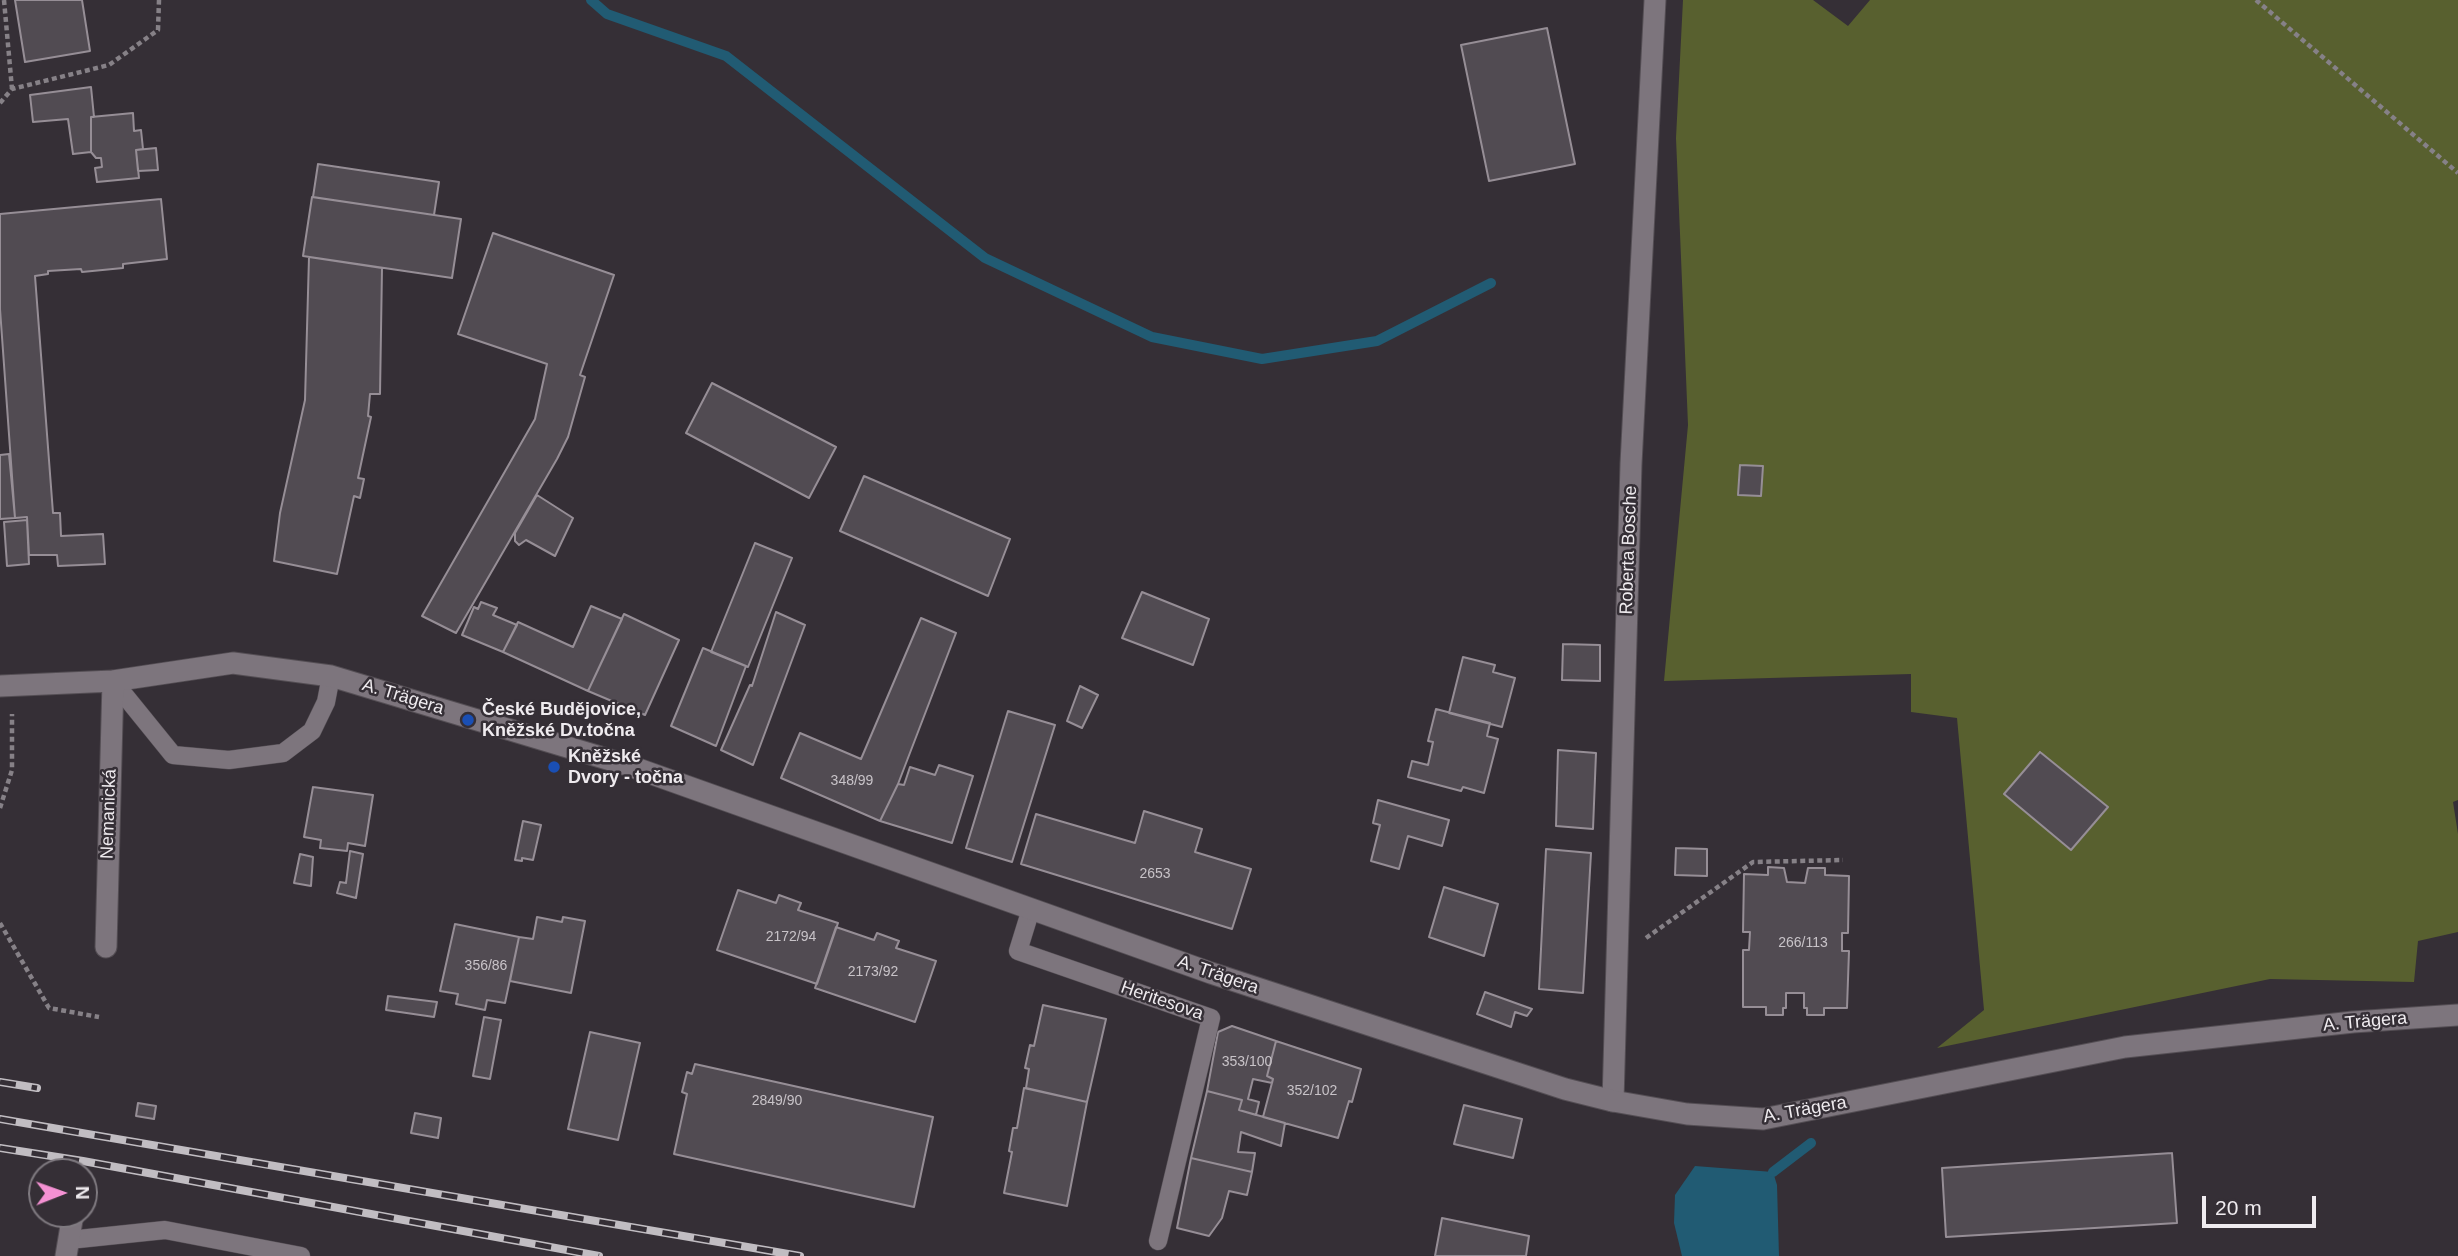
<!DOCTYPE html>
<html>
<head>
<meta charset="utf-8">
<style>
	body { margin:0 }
	#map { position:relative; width:2458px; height:1256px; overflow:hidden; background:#352f36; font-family:Helvetica,sans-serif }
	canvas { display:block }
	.north { position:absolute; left:28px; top:1158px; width:70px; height:70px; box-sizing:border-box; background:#352f36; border:2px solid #7f7a80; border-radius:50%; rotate:89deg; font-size:19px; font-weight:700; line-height:28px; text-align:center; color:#efebef }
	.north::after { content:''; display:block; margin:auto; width:24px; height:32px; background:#f491d3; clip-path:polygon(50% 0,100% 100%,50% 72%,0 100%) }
	.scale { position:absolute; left:2202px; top:1196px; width:114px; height:32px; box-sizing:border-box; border:4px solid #efebef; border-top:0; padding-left:9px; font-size:21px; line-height:24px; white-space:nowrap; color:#efebef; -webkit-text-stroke:5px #352f36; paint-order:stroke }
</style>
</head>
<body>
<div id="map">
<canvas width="2458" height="1256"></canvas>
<div class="north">N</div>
<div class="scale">20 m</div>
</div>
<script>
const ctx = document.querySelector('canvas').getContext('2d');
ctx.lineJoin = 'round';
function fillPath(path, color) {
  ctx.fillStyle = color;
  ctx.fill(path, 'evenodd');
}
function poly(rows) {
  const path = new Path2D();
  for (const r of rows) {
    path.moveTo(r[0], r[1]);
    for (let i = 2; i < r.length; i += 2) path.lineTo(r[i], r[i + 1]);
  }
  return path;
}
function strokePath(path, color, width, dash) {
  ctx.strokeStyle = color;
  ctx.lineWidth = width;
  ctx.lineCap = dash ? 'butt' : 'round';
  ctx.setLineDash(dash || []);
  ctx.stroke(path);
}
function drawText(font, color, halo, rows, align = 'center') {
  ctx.font = font + ' Helvetica,sans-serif';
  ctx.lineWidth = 5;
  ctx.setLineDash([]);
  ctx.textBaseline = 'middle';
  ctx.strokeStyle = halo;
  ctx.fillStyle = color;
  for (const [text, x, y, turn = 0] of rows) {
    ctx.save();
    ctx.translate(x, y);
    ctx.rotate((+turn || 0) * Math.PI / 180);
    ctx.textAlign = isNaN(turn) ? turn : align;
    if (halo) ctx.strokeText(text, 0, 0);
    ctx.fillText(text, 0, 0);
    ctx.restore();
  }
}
const forest = poly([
	[1683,0,1813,0,1848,26,1870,0,2458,0,2458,800,2453,802,2458,834,2458,932,2418,941,2414,982,2270,979,1937,1048,1984,1010,1957,718,1911,712,1911,674,1664,681,1688,425,1676,138],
	[1740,466,1761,496,1739,495]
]);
const water = poly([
	[1695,1166,1773,1172,1777,1185,1779,1256,1682,1256,1674,1223,1675,1195]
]);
const stream = poly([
	[591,0,607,14,726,56,985,258,1152,337,1262,359,1377,341,1491,283],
	[1773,1172,1811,1143]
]);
const building = poly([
	[15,0,82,0,90,51,25,62,15,0],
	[1547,28,1575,164,1489,181,1461,45,1547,28],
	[91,87,94,117,91,117,91,152,73,154,68,119,33,122,30,95,91,87],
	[133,113,134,131,141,130,143,149,136,150,139,178,97,182,95,168,102,167,101,158,96,158,91,152,91,117,133,113],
	[156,148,158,170,138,171,136,150,156,148],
	[318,164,439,182,434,215,313,197,318,164],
	[312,197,461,219,452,278,303,256,312,197],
	[161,199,167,259,123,264,123,268,82,272,81,269,48,271,48,274,35,276,53,513,60,513,61,536,103,534,105,564,58,566,57,555,29,555,27,517,15,518,0,309,0,214,161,199],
	[493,233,614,275,580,375,585,377,568,437,557,459,456,633,422,616,535,419,547,364,458,334,493,233],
	[309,257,382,268,380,394,370,394,368,416,371,417,358,478,364,479,360,498,354,496,337,574,274,561,280,513,305,400,309,257],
	[712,383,836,447,809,498,686,433,712,383],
	[9,454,15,518,0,519,0,455,9,454],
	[1740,465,1763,466,1761,496,1738,495,1740,465],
	[864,476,1010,539,988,596,840,531,864,476],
	[537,495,573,518,555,556,526,540,519,545,515,541,515,533,537,495],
	[27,520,29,564,7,566,4,522,27,520],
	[755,543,792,558,748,667,711,652,755,543],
	[1142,592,1209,619,1193,665,1122,638,1142,592],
	[481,602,497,608,493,615,517,625,503,652,462,635,474,607,478,609,481,602],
	[591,606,622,619,588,691,503,652,518,622,573,647,591,606],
	[776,612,805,625,753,765,721,750,750,685,752,686,776,612],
	[624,614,679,640,645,715,588,691,624,614],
	[921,618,956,633,898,784,880,821,781,778,800,733,861,759,921,618],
	[1563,644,1600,645,1600,681,1562,680,1563,644],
	[703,648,746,666,716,746,671,726,703,648],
	[1463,657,1495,665,1493,672,1515,678,1502,727,1449,713,1463,657],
	[1080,686,1098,695,1082,728,1067,721,1080,686],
	[1436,709,1490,723,1487,736,1498,739,1484,793,1463,787,1461,791,1408,777,1412,761,1428,765,1433,742,1428,741,1436,709],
	[1008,711,1055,725,1012,862,966,848,1008,711],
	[1558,750,1596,753,1593,829,1556,826,1558,750],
	[2040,752,2108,807,2071,850,2004,794,2040,752],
	[939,765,973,776,952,843,880,821,898,784,904,785,910,767,935,775,939,765],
	[313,787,373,795,365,846,348,843,347,851,320,848,321,840,304,837,313,787],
	[1378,800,1449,820,1442,846,1408,836,1399,869,1371,861,1380,825,1373,823,1378,800],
	[1144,811,1202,829,1195,852,1251,869,1232,929,1021,864,1036,814,1135,843,1144,811],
	[523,821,541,825,533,860,522,858,522,861,515,860,523,821],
	[1676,848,1707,849,1707,876,1675,875,1676,848],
	[1546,849,1591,853,1583,993,1539,989,1546,849],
	[350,851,363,854,356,898,337,893,340,882,346,883,350,851],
	[300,854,313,857,311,886,294,883,300,854],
	[1768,867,1784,868,1787,882,1805,883,1808,868,1825,868,1825,875,1849,876,1848,933,1842,933,1842,951,1849,951,1847,1008,1824,1008,1824,1015,1807,1015,1807,1008,1804,1008,1804,993,1786,993,1786,1008,1783,1008,1783,1015,1766,1015,1766,1007,1743,1007,1743,950,1749,950,1750,932,1743,932,1744,874,1768,875,1768,867],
	[1444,887,1498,904,1484,956,1429,937,1444,887],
	[738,890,776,903,779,895,801,903,798,910,838,923,817,984,717,950,738,890],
	[537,917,562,922,563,917,585,921,571,993,510,981,519,937,533,939,537,917],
	[455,924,519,937,505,1003,487,1000,485,1010,456,1004,458,994,440,991,455,924],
	[836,927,874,940,877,933,899,941,896,948,936,961,915,1022,815,988,836,927],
	[1485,992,1532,1009,1527,1016,1515,1012,1511,1027,1477,1014,1485,992],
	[388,996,437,1002,434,1017,386,1010,388,996],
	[1043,1005,1106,1019,1087,1102,1026,1088,1029,1069,1025,1068,1030,1045,1034,1046,1043,1005],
	[484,1017,501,1020,490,1079,473,1076,484,1017],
	[1232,1026,1276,1041,1267,1076,1273,1079,1272,1083,1253,1079,1248,1099,1259,1102,1256,1115,1239,1110,1242,1100,1207,1091,1218,1032,1232,1026],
	[590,1032,640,1043,618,1140,568,1129,590,1032],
	[1276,1041,1361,1069,1352,1102,1349,1101,1338,1138,1263,1117,1273,1079,1267,1076,1276,1041],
	[695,1064,933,1117,914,1207,674,1154,687,1094,682,1092,687,1072,692,1074,695,1064],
	[1024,1088,1087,1102,1067,1206,1004,1193,1012,1152,1009,1151,1013,1128,1017,1128,1024,1088],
	[1207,1091,1242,1100,1239,1110,1285,1123,1281,1146,1241,1132,1238,1152,1255,1153,1252,1172,1191,1158,1207,1091],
	[138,1103,156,1106,154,1119,136,1116,138,1103],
	[1464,1105,1522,1119,1513,1158,1454,1144,1464,1105],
	[415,1113,441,1118,438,1138,411,1133,415,1113],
	[2172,1153,2177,1223,1946,1237,1942,1168,2172,1153],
	[1191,1158,1252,1172,1247,1195,1229,1191,1222,1218,1209,1236,1177,1228,1191,1158],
	[1442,1218,1529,1236,1526,1256,1435,1256,1442,1218]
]);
const path = poly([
	[4,0,12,89],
	[2256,0,2458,173],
	[0,103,12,89,109,65,158,30,159,0],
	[0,808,12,770,12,714],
	[0,923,49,1008,99,1017],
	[1646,938,1753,862,1843,860]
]);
const lane = poly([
	[113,681,173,755,229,760,283,753,312,731,326,702,331,676],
	[1031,909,1018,951,1211,1018,1158,1241],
	[69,1240,165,1230,301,1256]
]);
const street = poly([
	[1613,1101,1631,464,1655,0]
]);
const secondary = poly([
	[0,686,113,681,233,663,331,676,627,765,1211,973,1565,1089,1613,1101,1687,1114,1763,1119,2125,1047,2353,1022,2458,1015],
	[106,947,113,681],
	[66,1256,73,1214]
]);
const rail = poly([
	[0,1082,37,1088],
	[0,1119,800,1256],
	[0,1148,83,1161,599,1256]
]);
const markers = [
	[468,720,7,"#1a4fb4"],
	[554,767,7,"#1a4fb4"]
];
const numberNames = [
	["348/99",852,781],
	["2653",1155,874],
	["2172/94",791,937],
	["266/113",1803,943],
	["356/86",486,966],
	["2173/92",873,972],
	["353/100",1247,1062],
	["352/102",1312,1091],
	["2849/90",777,1101]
];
const streetNames = [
	["Roberta Bosche",1629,550,-88],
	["A. Trägera",403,697,17],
	["Nemanická",109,814,-88],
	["A. Trägera",1218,975,19],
	["Heritesova",1162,1001,19],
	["A. Trägera",2365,1022,-5],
	["A. Trägera",1805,1110,-10]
];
const poiNames = [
	["České Budějovice,",482,710],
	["Kněžské Dv.točna",482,731],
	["Kněžské",568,757],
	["Dvory - točna",568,778]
];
fillPath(forest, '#58602f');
fillPath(water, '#215b73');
strokePath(stream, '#215b73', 10);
fillPath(building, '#514b52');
strokePath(building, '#968e96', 2);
strokePath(lane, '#544e54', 19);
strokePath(street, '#544e54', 23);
strokePath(secondary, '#544e54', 23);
strokePath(path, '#868187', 4.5, [5, 3.5]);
strokePath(lane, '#7d757d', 18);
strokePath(street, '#7d757d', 21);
strokePath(secondary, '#7d757d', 21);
strokePath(rail, '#c1bdc2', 8);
strokePath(rail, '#352f36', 5, [16]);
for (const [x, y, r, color] of markers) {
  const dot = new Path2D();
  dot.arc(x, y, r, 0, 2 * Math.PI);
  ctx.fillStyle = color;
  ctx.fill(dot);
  strokePath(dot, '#352f36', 2.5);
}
drawText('14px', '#c8c3c8', null, numberNames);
drawText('18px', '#efebef', '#352f36', streetNames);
drawText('bold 18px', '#efebef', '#352f36', poiNames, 'left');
</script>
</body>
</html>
